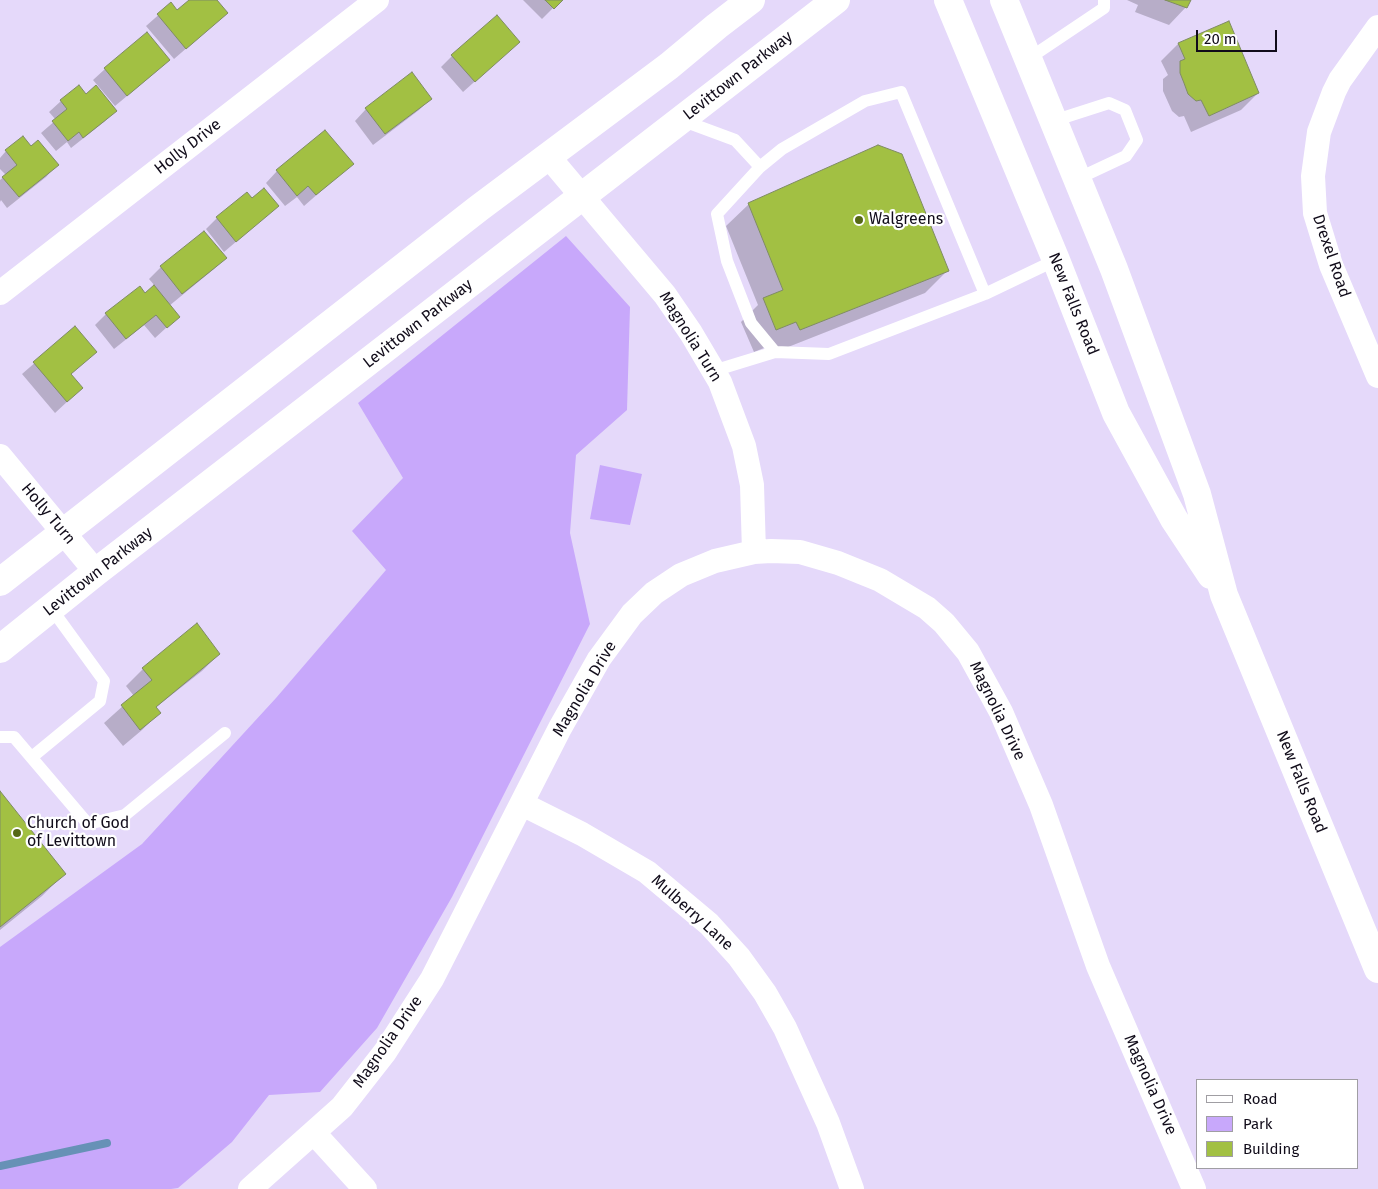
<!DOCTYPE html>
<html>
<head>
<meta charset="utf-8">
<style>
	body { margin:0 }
	#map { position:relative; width:1378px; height:1189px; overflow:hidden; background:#e5d9fa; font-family:"Fira Sans",sans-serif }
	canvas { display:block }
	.legend { position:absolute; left:1196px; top:1079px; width:162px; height:90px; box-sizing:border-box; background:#fff; border:1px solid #a09ea3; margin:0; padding:6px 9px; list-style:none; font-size:15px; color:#110c1a }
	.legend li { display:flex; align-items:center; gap:10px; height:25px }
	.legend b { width:25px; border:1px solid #a09ea3 }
	.scale { position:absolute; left:1196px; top:30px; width:81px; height:22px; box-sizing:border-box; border:2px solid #110c1a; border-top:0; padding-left:6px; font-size:15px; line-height:18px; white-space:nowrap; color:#110c1a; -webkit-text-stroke:4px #fff; paint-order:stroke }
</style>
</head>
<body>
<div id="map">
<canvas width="1378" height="1189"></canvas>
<ul class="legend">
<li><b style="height:6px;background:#fff"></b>Road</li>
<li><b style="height:14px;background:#c8a8fb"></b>Park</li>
<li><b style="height:14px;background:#a2c043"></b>Building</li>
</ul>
<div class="scale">20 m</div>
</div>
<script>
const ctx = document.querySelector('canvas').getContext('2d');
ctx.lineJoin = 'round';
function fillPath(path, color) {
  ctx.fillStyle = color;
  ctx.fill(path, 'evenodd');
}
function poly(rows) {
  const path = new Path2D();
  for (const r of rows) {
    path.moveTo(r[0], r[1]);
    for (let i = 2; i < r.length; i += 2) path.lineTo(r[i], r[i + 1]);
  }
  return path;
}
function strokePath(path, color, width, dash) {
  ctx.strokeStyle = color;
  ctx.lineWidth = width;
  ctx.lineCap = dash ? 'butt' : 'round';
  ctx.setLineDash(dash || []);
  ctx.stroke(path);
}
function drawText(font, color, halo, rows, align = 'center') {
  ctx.font = font + ' "Fira Sans",sans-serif';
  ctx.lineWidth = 4.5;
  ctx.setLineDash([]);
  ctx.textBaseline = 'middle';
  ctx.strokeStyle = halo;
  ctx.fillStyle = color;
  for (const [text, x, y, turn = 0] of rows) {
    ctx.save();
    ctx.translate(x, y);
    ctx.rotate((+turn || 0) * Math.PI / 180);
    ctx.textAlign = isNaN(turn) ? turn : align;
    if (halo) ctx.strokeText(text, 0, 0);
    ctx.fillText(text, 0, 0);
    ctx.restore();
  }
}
const green = poly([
	[566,236,630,307,627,410,576,455,570,533,590,624,452,897,377,1028,320,1092,269,1095,232,1142,178,1188,171,1189,0,1189,0,947,142,844,276,698,386,570,352,531,403,478,358,403],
	[600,465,642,474,630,525,590,519]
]);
const shadow = poly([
	[191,0,215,0,227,13,174,59,146,26,171,4,177,12],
	[523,0,561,0,542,19],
	[1127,0,1190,0,1186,7,1169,25,1135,12,1138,5],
	[519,42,463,92,441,67,452,56],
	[1178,44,1258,93,1241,110,1191,132,1184,116,1179,117,1172,111,1163,91,1163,79,1168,75,1161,61],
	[105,69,157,71,115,106,93,80],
	[411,74,430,99,419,110,373,145,355,121,366,109],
	[86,95,115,111,104,122,71,148,67,142,56,151,41,133,56,120,49,112,61,101],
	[30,148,57,165,46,177,7,208,1,200,0,202,0,180,6,175,0,169,0,158,6,151],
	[352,164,304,206,297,197,285,206,266,183,277,171],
	[252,200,278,206,224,252,206,229,217,218],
	[749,204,948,270,925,293,778,351,774,344,754,352,741,322,758,305,726,226],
	[204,232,225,258,214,269,169,306,178,317,155,338,144,325,114,349,95,325,106,314,145,294,155,286,149,279,161,267],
	[75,328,96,352,70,375,82,388,55,413,22,374],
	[219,654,202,671,155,708,159,713,142,730,123,746,104,723,134,696,126,686,143,669],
	[0,793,64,874,42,896,0,930]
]);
const stream = poly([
	[0,1166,107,1143]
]);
const building = poly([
	[189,0,217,0,228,13,186,49,157,14,171,2,177,10,189,0],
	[545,0,563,0,554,9,545,0],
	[1165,0,1191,0,1187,8,1165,0],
	[497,15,520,42,475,82,451,55,497,15],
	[1229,21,1259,93,1209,116,1201,100,1196,101,1188,94,1184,83,1180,73,1180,61,1185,59,1178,43,1229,21],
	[147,32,170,60,127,96,104,68,147,32],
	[412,72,432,99,385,134,365,108,412,72],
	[79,85,86,94,96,85,117,111,83,138,79,132,68,141,52,121,67,109,60,100,79,85],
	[325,130,354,164,316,195,308,186,297,196,276,170,325,130],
	[23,136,31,146,38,140,59,165,19,197,2,177,17,165,5,150,23,136],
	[878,145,902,154,949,271,800,330,796,322,776,330,763,298,783,290,748,203,878,145],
	[264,188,279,206,236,242,216,217,247,192,252,198,264,188],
	[204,231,227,258,182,294,160,266,204,231],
	[154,285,180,317,167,328,156,315,126,339,105,313,140,286,145,293,154,285],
	[75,326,97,352,71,374,83,388,67,402,33,362,75,326],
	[197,623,220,654,156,707,161,713,140,730,121,705,152,680,142,668,197,623],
	[0,791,66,874,0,927,0,791]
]);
const service = poly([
	[1028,59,1104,8,1104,0],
	[681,120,735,140,760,167],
	[1053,121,1109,103,1125,110,1137,140,1126,156,1077,179],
	[775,352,751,323,727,261,717,214,760,167,782,149,865,101,901,92,985,294,1056,260],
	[713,371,775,352,829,354,985,294],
	[0,737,14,737,88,824,125,815,225,733],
	[32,757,100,701,104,681,51,608]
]);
const minor = poly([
	[1378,27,1340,80,1334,92,1319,132,1313,176,1315,213,1331,265,1378,376],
	[548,156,665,295,691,333,720,382,744,446,752,485,754,552],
	[0,293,377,0],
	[0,456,96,572],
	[522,804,582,834,647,872,709,924,739,957,765,993,785,1028,828,1123,852,1189],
	[314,1133,365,1189],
	[250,1189,342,1107,385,1052,432,979,560,728,599,659,632,614,654,593,681,575,715,561,754,552,771,551,800,552,838,563,880,580,927,608,944,623,968,652,1001,712,1041,805,1098,966,1194,1189]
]);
const secondary = poly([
	[948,0,1056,260,1116,413,1174,519,1211,575],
	[1004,0,1114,269,1197,494,1224,595,1378,969]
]);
const primary = poly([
	[0,582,479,208,669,66,717,26,751,0],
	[0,649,96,572,836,0]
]);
const markers = [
	[859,220,5,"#566915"],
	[17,833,5,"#566915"]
];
const streetNames = [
	["Levittown Parkway",738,76,-38],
	["Holly Drive",188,147,-38],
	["Drexel Road",1331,256,71],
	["New Falls Road",1073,304,68],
	["Levittown Parkway",418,324,-38],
	["Magnolia Turn",690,337,58],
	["Holly Turn",48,514,50],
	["Levittown Parkway",98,572,-38],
	["Magnolia Drive",585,689,-59],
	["Magnolia Drive",997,711,64],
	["New Falls Road",1301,782,68],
	["Mulberry Lane",692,913,42],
	["Magnolia Drive",388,1042,-55],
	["Magnolia Drive",1150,1085,66]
];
const poiNames = [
	["Walgreens",869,220],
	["Church of God",27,824],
	["of Levittown",27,842]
];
fillPath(green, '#c8a8fb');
fillPath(shadow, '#0003');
strokePath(stream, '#6791b6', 8);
fillPath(building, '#a2c043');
strokePath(building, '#7f8b64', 1);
strokePath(service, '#fff', 12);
strokePath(minor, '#fff', 24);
strokePath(secondary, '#fff', 28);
strokePath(primary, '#fff', 28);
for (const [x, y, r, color] of markers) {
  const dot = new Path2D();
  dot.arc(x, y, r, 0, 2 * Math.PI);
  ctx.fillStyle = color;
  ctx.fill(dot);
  strokePath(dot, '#fff', 2);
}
drawText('16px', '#110c1a', '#fff', streetNames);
drawText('16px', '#110c1a', '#fff', poiNames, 'left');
</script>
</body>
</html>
